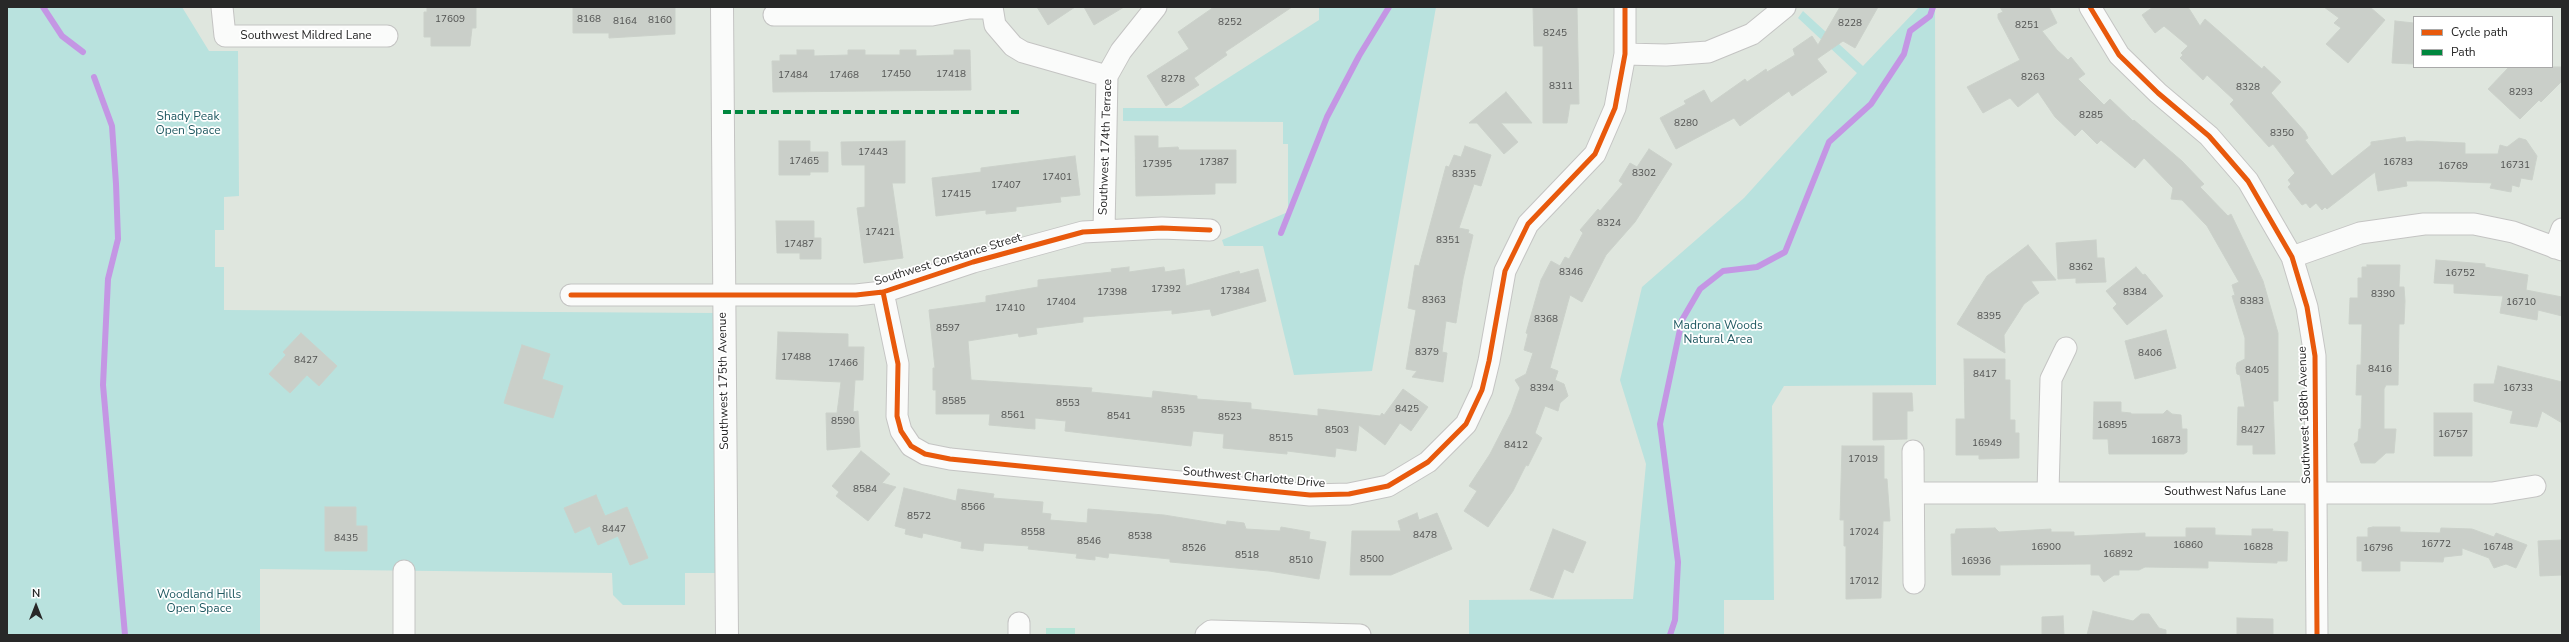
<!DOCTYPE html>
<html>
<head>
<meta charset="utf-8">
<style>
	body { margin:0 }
	#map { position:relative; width:2569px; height:642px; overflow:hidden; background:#dfe6de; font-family:"Nunito Sans",sans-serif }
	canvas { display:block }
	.frame { position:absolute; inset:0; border:8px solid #282828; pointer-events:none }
	.legend { position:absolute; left:2413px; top:16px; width:140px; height:52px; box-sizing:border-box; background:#fff; border:1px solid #a9a9a9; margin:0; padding:5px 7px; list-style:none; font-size:12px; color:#282828 }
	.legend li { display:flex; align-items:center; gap:8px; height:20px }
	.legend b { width:20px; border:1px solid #a9a9a9 }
	.north { position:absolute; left:16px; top:586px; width:40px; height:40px; -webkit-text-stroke:3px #fff; paint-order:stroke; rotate:0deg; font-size:11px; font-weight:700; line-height:16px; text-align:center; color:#282828 }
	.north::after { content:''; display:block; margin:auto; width:14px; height:18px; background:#282828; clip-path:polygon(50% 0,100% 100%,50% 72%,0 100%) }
</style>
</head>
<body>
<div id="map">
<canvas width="2569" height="642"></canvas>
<div class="frame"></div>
<ul class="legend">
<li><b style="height:5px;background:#e8590c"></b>Cycle path</li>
<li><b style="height:5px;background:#00873e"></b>Path</li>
</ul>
<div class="north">N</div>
</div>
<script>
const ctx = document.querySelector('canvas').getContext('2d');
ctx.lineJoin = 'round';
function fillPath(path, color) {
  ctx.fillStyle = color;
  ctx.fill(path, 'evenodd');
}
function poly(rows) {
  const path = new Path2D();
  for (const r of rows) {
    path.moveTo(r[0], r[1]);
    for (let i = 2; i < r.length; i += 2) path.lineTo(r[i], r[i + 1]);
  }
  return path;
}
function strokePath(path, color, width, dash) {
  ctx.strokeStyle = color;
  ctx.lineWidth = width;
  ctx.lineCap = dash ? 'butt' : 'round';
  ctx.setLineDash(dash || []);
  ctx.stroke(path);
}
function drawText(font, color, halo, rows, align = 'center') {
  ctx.font = font + ' "Nunito Sans",sans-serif';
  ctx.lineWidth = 3.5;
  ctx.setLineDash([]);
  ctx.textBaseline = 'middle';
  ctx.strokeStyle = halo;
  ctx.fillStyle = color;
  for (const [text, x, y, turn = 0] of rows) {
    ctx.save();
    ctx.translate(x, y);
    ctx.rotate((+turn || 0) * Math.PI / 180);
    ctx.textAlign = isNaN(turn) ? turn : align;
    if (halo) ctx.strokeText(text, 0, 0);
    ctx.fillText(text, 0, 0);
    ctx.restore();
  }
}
const green = poly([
	[7,7,182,7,209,51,238,51,239,196,224,197,224,230,215,230,215,267,224,267,224,310,714,313,717,573,685,573,685,605,623,605,613,595,612,573,260,569,260,635,7,635],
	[1319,7,1436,7,1372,371,1294,375,1263,246,1224,246,1222,240,1288,212,1288,144,1283,144,1283,122,1123,121,1123,108,1181,108,1319,20],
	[1919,7,1935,7,1936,385,1784,386,1772,406,1774,600,1724,600,1724,635,1469,635,1469,600,1633,599,1646,464,1620,380,1642,287,1744,198,1857,73,1798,18,1803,11,1863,66]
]);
const pitch = poly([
	[1046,628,1075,628,1075,635,1046,635]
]);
const stream = poly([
	[43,7,62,36,83,52],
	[94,77,112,126,116,184,118,239,108,279,103,385,125,635],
	[1281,233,1327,117,1359,56,1389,7],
	[1670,635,1675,620,1678,562,1660,424,1682,320,1700,289,1723,271,1757,267,1785,252,1829,142,1871,104,1904,54,1910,31,1930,16,1933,7]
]);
const building = poly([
	[427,7,476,7,476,28,472,28,470,46,431,46,431,37,424,37,424,12,427,12,427,7],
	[573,7,675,7,675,34,609,38,609,33,573,33,573,7],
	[1037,7,1075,7,1048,25,1037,7],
	[1084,7,1124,7,1094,25,1084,7],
	[1214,7,1292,7,1225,52,1227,55,1194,78,1199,85,1166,106,1147,76,1189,49,1178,32,1214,7],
	[1533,7,1577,7,1579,104,1570,104,1567,123,1543,123,1543,46,1534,46,1533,7],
	[1840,7,1878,7,1855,48,1843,41,1817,59,1827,72,1792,96,1789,91,1740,126,1734,118,1676,149,1660,118,1686,104,1684,101,1704,90,1711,103,1745,79,1747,82,1766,69,1767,72,1795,55,1793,49,1812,36,1818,45,1840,7],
	[2000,7,2049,7,2057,23,2042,31,2057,50,2068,60,2071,57,2085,74,2078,79,2104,105,2110,99,2133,121,2134,120,2182,161,2204,184,2200,187,2228,216,2231,214,2263,281,2278,333,2278,401,2273,401,2275,454,2253,454,2253,445,2237,445,2238,407,2245,407,2240,375,2237,374,2236,368,2237,363,2245,359,2245,338,2232,296,2235,295,2232,285,2239,282,2207,226,2182,200,2171,199,2173,188,2144,158,2135,168,2101,140,2097,144,2082,129,2075,136,2055,117,2038,92,2018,107,2010,98,1983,113,1967,87,2020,60,1998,18,1998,14,2003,12,2000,7],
	[2153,7,2188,7,2200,26,2205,19,2262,69,2264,66,2281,82,2271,93,2305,132,2308,138,2305,140,2332,176,2371,145,2371,142,2405,137,2406,142,2417,141,2465,143,2465,154,2498,154,2500,145,2507,147,2519,138,2526,140,2537,156,2532,180,2521,178,2519,187,2512,185,2511,192,2490,188,2492,183,2439,181,2406,181,2407,186,2378,191,2375,172,2327,209,2325,207,2322,210,2316,203,2310,208,2306,203,2302,205,2288,187,2291,184,2288,180,2295,173,2273,144,2269,147,2230,104,2234,100,2207,75,2203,80,2180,58,2183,55,2181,53,2188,46,2164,26,2155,33,2148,24,2142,15,2153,7],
	[2324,7,2370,7,2385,20,2348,63,2326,44,2341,28,2334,23,2339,18,2324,7],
	[2395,21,2414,23,2414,64,2392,63,2395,21],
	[797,50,814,50,814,56,848,55,848,50,865,50,865,55,900,55,900,50,916,50,916,56,954,55,954,50,970,50,971,90,773,92,772,61,780,61,780,55,797,55,797,50],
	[2509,67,2562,67,2562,81,2541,102,2539,100,2520,119,2488,89,2509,67],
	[1506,92,1532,123,1501,123,1518,142,1504,154,1477,123,1469,123,1506,92],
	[1135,136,1158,136,1158,148,1178,147,1179,150,1236,150,1236,183,1215,183,1215,194,1136,196,1135,136],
	[779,141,810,141,810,152,828,152,828,172,810,172,810,175,779,175,779,141],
	[905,141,905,183,892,183,903,258,864,263,857,208,865,207,865,165,842,165,841,142,905,141],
	[1465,146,1491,155,1481,186,1474,184,1459,228,1469,230,1468,233,1473,235,1463,279,1456,323,1446,321,1442,352,1447,353,1443,382,1412,377,1417,371,1406,369,1416,310,1408,308,1415,265,1419,266,1446,166,1449,167,1454,155,1461,157,1465,146],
	[1649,149,1672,164,1635,222,1606,255,1582,302,1570,295,1550,368,1558,371,1555,380,1564,384,1568,396,1560,403,1558,411,1545,406,1535,433,1542,438,1528,466,1526,465,1513,491,1488,527,1464,511,1477,491,1469,486,1490,454,1511,413,1520,388,1515,380,1526,374,1533,353,1524,350,1528,334,1526,333,1541,280,1551,261,1560,266,1565,257,1569,259,1583,233,1580,230,1598,209,1600,211,1623,184,1619,181,1630,163,1637,167,1649,149],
	[1075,156,1080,195,1060,197,1061,202,1016,207,1016,211,986,214,986,210,936,216,932,178,981,172,981,168,1075,156],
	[776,221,814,221,814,238,821,238,821,259,800,259,800,253,777,253,776,221],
	[2096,240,2097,258,2104,258,2106,282,2076,283,2076,278,2058,279,2056,243,2096,240],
	[2028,245,2056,280,2031,281,2039,293,2024,304,2004,335,2005,353,1957,324,1987,276,2028,245],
	[2436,260,2485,264,2485,267,2528,275,2526,290,2562,297,2562,316,2538,310,2537,320,2500,313,2503,296,2454,293,2454,284,2434,283,2436,260],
	[2367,265,2400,265,2399,287,2404,287,2405,301,2404,324,2399,324,2398,385,2386,385,2384,389,2384,429,2396,429,2394,453,2386,453,2375,463,2361,463,2354,444,2358,441,2359,429,2361,429,2362,395,2356,395,2357,365,2361,365,2362,324,2349,324,2350,298,2358,298,2358,278,2362,278,2362,267,2367,267,2367,265],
	[1129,267,1129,272,1164,267,1165,272,1184,269,1186,286,1239,271,1240,274,1258,269,1266,301,1212,316,1210,309,1172,314,1172,310,1083,317,1083,322,1036,328,1037,334,1019,337,1018,333,968,341,971,380,1092,388,1091,392,1152,398,1153,391,1197,396,1197,399,1251,403,1251,409,1318,416,1318,409,1380,416,1382,413,1384,415,1403,389,1428,407,1411,431,1400,423,1385,445,1359,425,1356,451,1336,448,1335,457,1287,451,1287,454,1223,448,1224,434,1193,431,1191,446,1065,431,1066,421,1035,418,1035,429,989,425,990,414,936,414,936,390,933,390,933,368,935,368,929,310,986,302,986,296,1038,287,1038,280,1112,272,1111,269,1129,267],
	[2136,267,2143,275,2145,274,2163,296,2127,325,2113,308,2117,304,2106,291,2136,267],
	[2166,330,2176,368,2135,379,2125,341,2166,330],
	[778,332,848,334,848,347,864,347,863,380,855,380,853,412,858,411,860,447,827,450,826,413,837,413,841,382,776,379,778,332],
	[301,333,337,366,319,386,307,375,290,393,269,374,286,355,283,352,301,333],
	[522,345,550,354,542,379,563,386,553,418,504,403,522,345],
	[1964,359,2005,359,2005,380,2010,380,2010,420,2015,420,2015,433,2019,433,2019,458,1979,459,1979,455,1956,455,1956,419,1965,419,1964,359],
	[2498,366,2562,382,2562,423,2542,411,2537,427,2510,423,2513,411,2474,401,2474,384,2494,384,2498,366],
	[1873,393,1912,393,1913,411,1907,411,1907,439,1873,440,1873,393],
	[2094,402,2121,402,2121,412,2131,413,2131,414,2163,414,2167,410,2172,414,2181,415,2182,429,2187,429,2187,452,2184,454,2109,454,2108,439,2093,439,2094,402],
	[2434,413,2472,413,2472,456,2434,456,2434,413],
	[1842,446,1884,446,1884,479,1887,479,1890,521,1883,521,1881,598,1846,599,1846,546,1844,546,1844,520,1840,520,1842,446],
	[861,451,890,474,882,483,896,487,868,521,836,496,839,492,832,486,861,451],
	[904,488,956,501,958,489,994,494,993,498,1043,502,1042,513,1051,514,1050,520,1087,523,1088,509,1164,515,1226,525,1227,521,1244,523,1246,529,1280,531,1281,527,1310,532,1309,539,1326,542,1319,579,1269,571,1170,562,1170,559,1109,553,1108,558,1095,556,1095,560,1076,558,1077,554,1028,549,1029,546,984,543,983,551,961,548,962,542,923,533,922,538,905,534,906,529,895,526,904,488],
	[596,495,605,516,627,507,648,558,630,565,618,536,598,545,590,526,575,533,564,508,596,495],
	[325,507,356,507,356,526,367,526,367,551,325,551,325,507],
	[1417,513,1419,520,1437,513,1452,549,1391,575,1350,575,1352,531,1401,531,1398,521,1417,513],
	[2373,527,2400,527,2400,532,2440,533,2441,528,2472,529,2494,537,2496,533,2527,545,2516,568,2506,564,2494,568,2489,558,2462,548,2462,555,2444,557,2443,562,2400,561,2400,571,2362,571,2362,561,2357,561,2357,537,2368,537,2368,528,2373,527],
	[1995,528,1999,532,2051,529,2051,532,2074,532,2074,536,2145,533,2145,537,2186,537,2186,528,2215,528,2215,535,2252,536,2252,529,2273,529,2272,531,2288,532,2287,561,2277,561,2277,563,2208,561,2208,568,2145,567,2139,570,2119,570,2119,575,2114,575,2104,582,2099,575,2091,575,2091,564,2000,565,2000,575,1952,575,1951,534,1955,534,1956,529,1995,528],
	[1553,529,1586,542,1573,573,1564,569,1553,598,1530,590,1553,529],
	[2562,540,2562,575,2540,576,2538,541,2562,540],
	[2093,611,2133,621,2141,614,2149,614,2159,628,2166,630,2166,635,2087,635,2093,611],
	[2063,616,2064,635,2042,635,2042,617,2063,616],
	[2237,618,2273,619,2273,635,2237,635,2237,618]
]);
const street = poly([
	[222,7,225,36,387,36],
	[992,7,995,25,1013,46,1023,52,1107,76],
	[2090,7,2119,55,2158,93,2209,136,2248,181,2292,257,2307,307,2315,356,2317,635],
	[774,15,932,15,969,8,992,8],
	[1625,54,1666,55,1708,52,1752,34,1785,7],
	[1104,230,1107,76,1121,51,1156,7],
	[2555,248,2562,229],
	[2292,257,2360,233,2424,224,2474,224,2513,232,2562,250],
	[883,292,898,364,897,416,901,431,911,446,925,454,950,459,1310,495,1349,494,1388,486,1428,462,1466,424,1482,390,1489,361,1505,271,1528,224,1595,154,1615,108,1625,54,1625,7],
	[571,295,856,295,883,292,973,262,1083,232,1162,228,1210,230],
	[1913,451,1914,583],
	[2048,492,2051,379,2066,348],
	[1914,493,2492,493,2535,486],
	[1019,623,1019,635],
	[404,635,404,571],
	[1206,635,1211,631,1360,635]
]);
const secondary = poly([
	[722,7,727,635]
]);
const quiet = poly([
	[723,112,1022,112]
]);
const cycleway = poly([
	[2090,7,2119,55,2158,93,2209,136,2248,181,2292,257,2307,307,2315,356,2317,635],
	[883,292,898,364,897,416,901,431,911,446,925,454,950,459,1310,495,1349,494,1388,486,1428,462,1466,424,1482,390,1489,361,1505,271,1528,224,1595,154,1615,108,1625,54,1625,7],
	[571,295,856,295,883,292,973,262,1083,232,1162,228,1210,230]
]);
const numberNames = [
	["17609",450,20],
	["8168",589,20],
	["8160",660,21],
	["8164",625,22],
	["8252",1230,23],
	["8228",1850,24],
	["8251",2027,26],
	["8245",1555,34],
	["17450",896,75],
	["17418",951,75],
	["17484",793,76],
	["17468",844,76],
	["8263",2033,78],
	["8278",1173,80],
	["8311",1561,87],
	["8328",2248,88],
	["8293",2521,93],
	["8285",2091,116],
	["8280",1686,124],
	["8350",2282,134],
	["17443",873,153],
	["17465",804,162],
	["17387",1214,163],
	["16783",2398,163],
	["17395",1157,165],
	["16731",2515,166],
	["16769",2453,167],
	["8302",1644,174],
	["8335",1464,175],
	["17401",1057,178],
	["17407",1006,186],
	["17415",956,195],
	["8324",1609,224],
	["17421",880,233],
	["8351",1448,241],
	["17487",799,245],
	["8362",2081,268],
	["8346",1571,273],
	["16752",2460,274],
	["17392",1166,290],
	["17384",1235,292],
	["17398",1112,293],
	["8384",2135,293],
	["8390",2383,295],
	["8363",1434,301],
	["8383",2252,302],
	["17404",1061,303],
	["16710",2521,303],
	["17410",1010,309],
	["8395",1989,317],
	["8368",1546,320],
	["8597",948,329],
	["8379",1427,353],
	["8406",2150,354],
	["17488",796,358],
	["8427",306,361],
	["17466",843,364],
	["8416",2380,370],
	["8405",2257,371],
	["8417",1985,375],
	["8394",1542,389],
	["16733",2518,389],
	["8585",954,402],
	["8553",1068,404],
	["8425",1407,410],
	["8535",1173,411],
	["8561",1013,416],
	["8541",1119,417],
	["8523",1230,418],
	["8590",843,422],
	["16895",2112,426],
	["8503",1337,431],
	["8427",2253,431],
	["16757",2453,435],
	["8515",1281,439],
	["16873",2166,441],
	["16949",1987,444],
	["8412",1516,446],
	["17019",1863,460],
	["8584",865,490],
	["8566",973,508],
	["8572",919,517],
	["8447",614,530],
	["8558",1033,533],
	["17024",1864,533],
	["8478",1425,536],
	["8538",1140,537],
	["8435",346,539],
	["8546",1089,542],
	["16772",2436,545],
	["16860",2188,546],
	["16900",2046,548],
	["16828",2258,548],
	["16748",2498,548],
	["8526",1194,549],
	["16796",2378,549],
	["16892",2118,555],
	["8518",1247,556],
	["8500",1372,560],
	["8510",1301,561],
	["16936",1976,562],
	["17012",1864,582]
];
const streetNames = [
	["Southwest Mildred Lane",306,36],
	["Southwest 174th Terrace",1106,147,-88],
	["Southwest Constance Street",948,260,-17],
	["Southwest 175th Avenue",724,381,-91],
	["Southwest 168th Avenue",2305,415,-92],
	["Southwest Charlotte Drive",1254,478,5],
	["Southwest Nafus Lane",2225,492]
];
const parkNames = [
	["Shady Peak",188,117],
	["Open Space",188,131],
	["Madrona Woods",1718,326],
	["Natural Area",1718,340],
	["Woodland Hills",199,595],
	["Open Space",199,609]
];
fillPath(green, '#b9e2de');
fillPath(pitch, '#b7e5d7');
strokePath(stream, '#c496e4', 6);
fillPath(building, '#cacfc9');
strokePath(building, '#cbd1ca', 1);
strokePath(street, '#c4c4c3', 23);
strokePath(secondary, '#c4c4c3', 24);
strokePath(street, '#fafbfa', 21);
strokePath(secondary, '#fafbfa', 22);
strokePath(quiet, '#00873e', 4, [8, 4]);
strokePath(cycleway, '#e8590c', 5);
drawText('10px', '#515251', null, numberNames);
drawText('12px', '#282828', '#fff', streetNames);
drawText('12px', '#1e5860', '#fff', parkNames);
</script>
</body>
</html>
